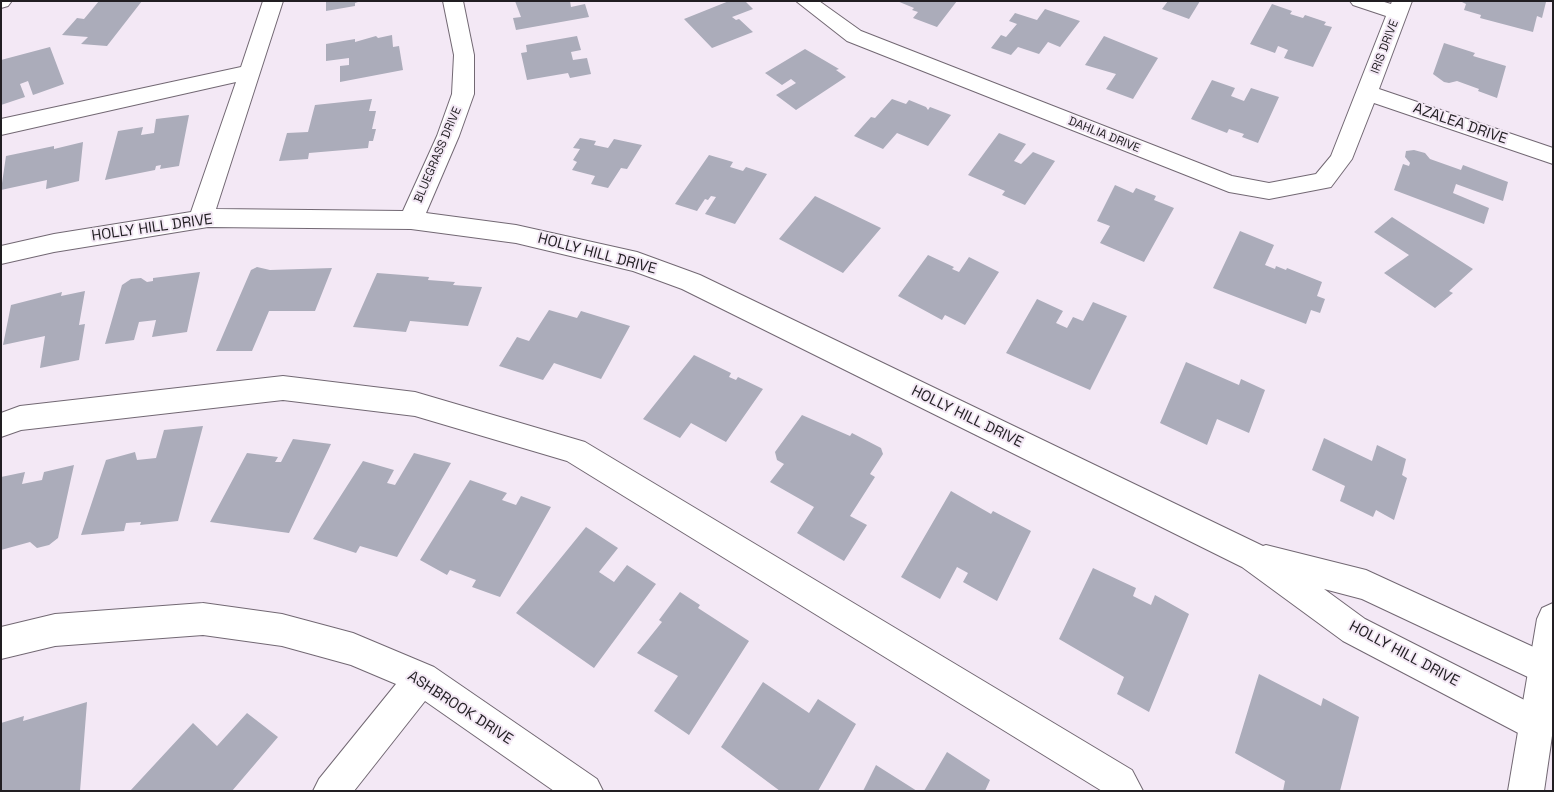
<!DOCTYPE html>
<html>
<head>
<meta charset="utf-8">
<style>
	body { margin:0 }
	#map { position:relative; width:1554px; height:792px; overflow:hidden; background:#f3e8f5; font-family:"Space Grotesk",sans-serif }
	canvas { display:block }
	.frame { position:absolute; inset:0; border:2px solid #211e22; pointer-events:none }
</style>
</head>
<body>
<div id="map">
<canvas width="1554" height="792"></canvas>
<div class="frame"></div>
</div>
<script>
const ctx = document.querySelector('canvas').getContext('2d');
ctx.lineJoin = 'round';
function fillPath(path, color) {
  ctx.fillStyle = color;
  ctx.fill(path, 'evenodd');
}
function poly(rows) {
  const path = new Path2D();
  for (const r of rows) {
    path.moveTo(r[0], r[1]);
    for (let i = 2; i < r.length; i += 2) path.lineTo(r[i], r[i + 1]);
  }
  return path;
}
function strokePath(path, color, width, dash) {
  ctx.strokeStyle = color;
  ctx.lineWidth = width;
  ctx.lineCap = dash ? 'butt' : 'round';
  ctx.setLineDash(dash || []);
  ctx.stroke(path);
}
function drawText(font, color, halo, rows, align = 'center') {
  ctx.font = font + ' "Space Grotesk",sans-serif';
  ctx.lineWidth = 4;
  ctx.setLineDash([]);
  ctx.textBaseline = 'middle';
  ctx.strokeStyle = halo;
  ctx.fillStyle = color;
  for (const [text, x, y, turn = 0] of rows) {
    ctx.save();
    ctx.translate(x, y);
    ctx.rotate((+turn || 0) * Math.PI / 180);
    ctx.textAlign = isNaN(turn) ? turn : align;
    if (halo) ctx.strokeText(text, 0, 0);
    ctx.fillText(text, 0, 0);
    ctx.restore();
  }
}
const building = poly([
	[99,1,142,1,107,46,81,44,88,37,62,35,77,18,84,19],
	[326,1,358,1,358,2,355,3,355,6,326,11],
	[515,1,570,1,571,7,585,4,589,17,516,30,513,18,521,17],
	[729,1,745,1,753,9,732,17,736,20,739,19,753,32,712,48,684,19],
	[897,1,957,1,937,27,913,18,918,12,912,10,914,8],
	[1168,1,1200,1,1189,19,1162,9],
	[1460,1,1542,1,1546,2,1542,18,1537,16,1533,32,1480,18,1481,15,1464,10,1466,4],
	[1272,4,1292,11,1290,14,1303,18,1305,15,1326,22,1324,25,1332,27,1313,67,1284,58,1288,50,1278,46,1275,53,1250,44],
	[1045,9,1080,21,1060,47,1048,42,1039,54,1018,47,1011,55,991,48,1001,35,1006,37,1017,24,1009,21,1015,13,1037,20],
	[392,35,393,47,399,46,403,70,340,82,340,66,349,65,349,58,326,61,326,44,355,39,355,42,376,36,378,38],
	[577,36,581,50,571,52,573,60,587,58,591,74,570,78,568,73,527,80,521,53,527,52,526,45],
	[1104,36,1158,58,1133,99,1106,89,1116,74,1085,65],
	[1444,43,1475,53,1473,56,1506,66,1497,98,1478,91,1479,89,1457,81,1449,83,1444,82,1433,74],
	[50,47,64,84,33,95,28,81,20,84,25,97,1,105,1,60],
	[805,49,839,69,836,70,846,77,796,110,776,95,796,83,791,79,782,85,765,73],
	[1212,80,1235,88,1231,96,1244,101,1251,88,1279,97,1258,143,1242,137,1244,134,1229,129,1227,133,1191,119],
	[372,99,369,111,376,111,372,129,376,129,373,141,369,141,368,148,309,153,308,159,279,161,287,133,308,132,315,105],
	[892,99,906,104,909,100,926,107,928,110,930,107,951,115,928,146,897,133,883,149,854,136,871,117,875,118],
	[189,115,179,166,160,169,161,165,156,166,155,170,105,180,118,131,143,127,141,135,154,133,156,119],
	[999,133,1026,144,1014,161,1021,164,1033,152,1055,161,1025,205,1002,195,1005,191,968,175],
	[580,138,596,141,594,145,608,148,614,139,642,145,627,169,621,168,608,188,591,184,595,176,572,170,577,162,573,160,580,149,573,148],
	[83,142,79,181,46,189,47,180,1,190,6,156,54,146,54,149],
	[1414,150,1425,153,1430,159,1461,170,1463,165,1508,182,1503,201,1456,184,1453,193,1489,208,1484,224,1394,190,1403,164,1409,166,1410,163,1405,157,1406,151],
	[709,155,733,162,730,167,743,171,746,167,767,174,735,224,705,214,716,197,711,196,708,200,705,199,697,211,675,204],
	[1115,185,1133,193,1136,188,1156,196,1154,200,1174,208,1144,262,1100,243,1110,226,1097,221],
	[815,196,881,228,843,273,779,239],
	[1392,217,1473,269,1449,291,1453,293,1435,308,1384,273,1409,255,1374,232],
	[1240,231,1274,245,1265,265,1275,269,1276,266,1286,270,1287,268,1322,282,1317,296,1325,299,1320,313,1311,310,1306,324,1213,288],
	[928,255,954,267,952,269,959,272,969,257,999,272,965,325,945,315,942,320,898,296],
	[257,267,270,270,332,268,315,311,269,311,252,351,216,351,251,270],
	[200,272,187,332,152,337,156,320,139,322,134,340,105,344,122,285,131,279,141,278,147,282,153,281,153,278],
	[377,273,429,277,428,280,455,282,453,285,482,287,468,326,410,321,406,332,353,327],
	[85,291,79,325,85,324,79,360,40,368,45,336,3,345,11,305,62,292,61,296],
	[1037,299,1063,311,1056,323,1067,328,1073,317,1083,321,1093,302,1127,316,1090,390,1006,353],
	[549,310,577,318,581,311,630,326,601,379,554,363,543,380,499,366,517,337,529,341],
	[694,355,731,373,729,377,736,380,738,377,763,389,726,442,691,423,680,438,643,419],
	[1186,362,1239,385,1241,379,1265,390,1249,433,1217,419,1207,445,1160,423],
	[802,415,850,436,852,433,881,448,883,454,870,474,875,477,850,516,867,525,844,561,797,533,814,507,770,482,784,464,777,460,775,452],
	[203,426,178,521,140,525,141,522,126,523,124,531,81,535,106,460,135,452,137,460,156,458,164,430],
	[1324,438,1372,461,1377,445,1406,459,1402,475,1407,478,1394,520,1376,510,1373,517,1340,501,1345,486,1312,470],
	[293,439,331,444,289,533,210,522,247,453,278,457,275,462,281,462],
	[414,453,451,463,397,557,360,546,356,553,313,539,363,461,394,470,387,483,395,485],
	[74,465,58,538,49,545,37,548,30,542,1,550,1,477,25,472,22,484,42,480,44,472],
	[470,480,507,493,502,500,516,505,521,496,551,507,500,597,472,587,476,580,450,570,447,575,420,560],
	[951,491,991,514,993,511,1031,531,997,601,963,582,968,573,957,567,940,599,901,577],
	[586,527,618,548,599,572,614,582,627,565,656,584,594,668,516,613],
	[1093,568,1136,588,1133,596,1151,605,1155,595,1189,614,1149,712,1117,694,1124,677,1059,639],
	[680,592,700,605,698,608,749,641,689,735,654,711,678,676,637,653,662,622,659,620],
	[1259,674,1321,706,1323,698,1359,717,1340,791,1283,791,1285,781,1235,753],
	[763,682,809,713,818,699,856,724,818,791,780,791,721,747],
	[87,702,80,791,1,791,1,723,24,716,23,721],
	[247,713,278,737,232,791,130,791,193,723,217,746],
	[947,752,990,780,985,791,924,791],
	[876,765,917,791,863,791]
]);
const minor = poly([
	[1,1,11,1,11,2,8,6,1,8,1,1],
	[263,1,283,1,216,209,403,211,437,136,452,94,454,55,443,1,463,1,474,55,474,94,459,136,426,213,516,225,637,252,700,275,1263,546,1266,545,1366,570,1553,656,1553,682,1545,685,1362,599,1324,589,1365,619,1548,712,1553,723,1548,736,1536,741,1524,736,1343,641,1242,567,682,289,633,271,516,243,411,229,208,227,54,252,1,264,1,246,54,234,191,212,236,82,1,135,1,119,241,67,263,1],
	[796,1,819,1,861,31,1232,176,1269,183,1316,174,1331,156,1386,16,1353,5,1350,1,1381,1,1391,4,1392,1,1412,1,1379,89,1553,148,1553,164,1374,103,1352,159,1331,187,1269,199,1229,192,847,41,796,1],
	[283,376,415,392,585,442,1132,770,1143,791,1102,791,567,461,415,416,283,400,21,430,1,437,1,413,20,406,283,376],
	[203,603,282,614,353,633,434,667,597,779,603,791,554,791,425,701,354,791,313,791,319,779,396,684,351,665,282,646,203,635,55,646,1,659,1,627,55,614,203,603]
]);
const major = poly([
	[1553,603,1553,729,1544,791,1508,791,1537,619,1542,608,1553,603]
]);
const farStreetnames = [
	["IRIS DRIVE",1385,47,-69],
	["DAHLIA DRIVE",1104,135,22],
	["BLUEGRASS DRIVE",438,155,-67]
];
const streetNames = [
	["AZALEA DRIVE",1460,124,19],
	["HOLLY HILL DRIVE",152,228,-8],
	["HOLLY HILL DRIVE",597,254,15],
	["HOLLY HILL DRIVE",967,417,26],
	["HOLLY HILL DRIVE",1404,654,28],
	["ASHBROOK DRIVE",460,708,33]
];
fillPath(building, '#abacba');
strokePath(minor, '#726873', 2);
strokePath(major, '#726873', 2);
fillPath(minor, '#fff');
fillPath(major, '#fff');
drawText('12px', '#211e22', '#f3e8f5', farStreetnames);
drawText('15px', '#211e22', '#f3e8f5', streetNames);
</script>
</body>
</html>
